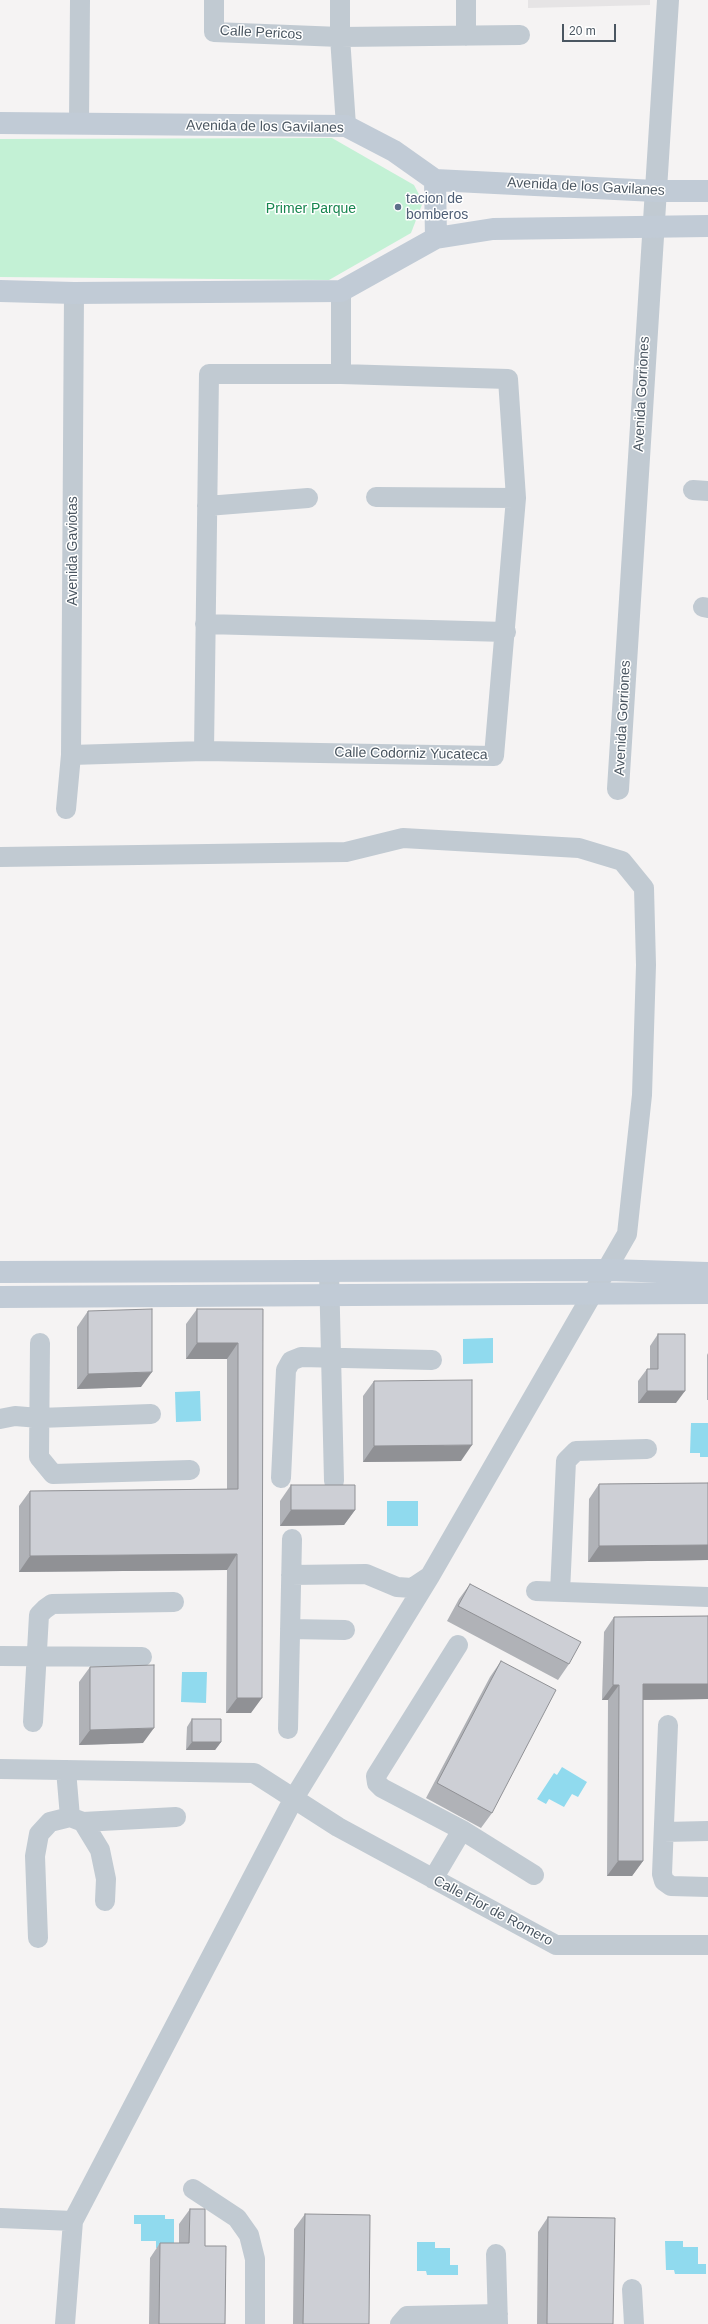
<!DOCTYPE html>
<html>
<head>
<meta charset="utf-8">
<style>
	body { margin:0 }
	#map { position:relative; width:708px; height:2324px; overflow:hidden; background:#f5f3f3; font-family:Arial,sans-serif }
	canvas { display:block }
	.scale { position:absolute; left:562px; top:24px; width:54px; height:18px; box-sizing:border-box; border:2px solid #4a5661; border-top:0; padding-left:5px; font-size:12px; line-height:14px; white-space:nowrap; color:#4a5661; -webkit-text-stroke:3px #fff; paint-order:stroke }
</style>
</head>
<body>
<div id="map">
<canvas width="708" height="2324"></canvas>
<div class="scale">20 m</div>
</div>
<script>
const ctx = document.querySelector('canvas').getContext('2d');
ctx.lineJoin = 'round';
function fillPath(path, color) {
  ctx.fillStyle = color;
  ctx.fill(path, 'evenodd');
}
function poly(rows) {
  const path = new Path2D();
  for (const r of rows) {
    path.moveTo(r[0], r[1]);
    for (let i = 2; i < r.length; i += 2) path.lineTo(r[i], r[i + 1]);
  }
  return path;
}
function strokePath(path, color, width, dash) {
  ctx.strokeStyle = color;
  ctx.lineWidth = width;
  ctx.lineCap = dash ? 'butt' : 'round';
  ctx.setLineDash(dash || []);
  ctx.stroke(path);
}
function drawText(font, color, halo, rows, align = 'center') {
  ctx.font = font + ' Arial,sans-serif';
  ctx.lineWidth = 3;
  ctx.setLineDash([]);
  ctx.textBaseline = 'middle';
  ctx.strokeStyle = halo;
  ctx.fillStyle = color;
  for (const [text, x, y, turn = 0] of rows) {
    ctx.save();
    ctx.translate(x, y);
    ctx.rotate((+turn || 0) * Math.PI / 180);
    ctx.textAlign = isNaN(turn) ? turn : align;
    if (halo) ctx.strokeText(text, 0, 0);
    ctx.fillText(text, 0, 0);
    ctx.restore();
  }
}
const education = poly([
	[528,0,650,0,650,5,528,8]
]);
const green = poly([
	[332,138,414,185,423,202,411,233,329,280,0,277,0,139]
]);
const water = poly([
	[493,1338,493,1363,463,1364,463,1339],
	[200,1391,201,1421,176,1422,175,1392],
	[691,1423,708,1423,708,1457,700,1457,700,1453,690,1453],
	[387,1501,418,1501,418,1526,387,1526],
	[182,1672,207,1672,206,1703,181,1702],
	[562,1767,587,1782,578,1797,572,1794,564,1807,549,1799,546,1804,537,1799,554,1773,557,1775],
	[134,2215,165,2215,165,2219,174,2219,174,2248,156,2248,156,2241,141,2241,141,2224,134,2224],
	[665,2241,683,2241,683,2247,698,2247,698,2264,706,2264,706,2274,675,2274,674,2270,666,2270],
	[417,2242,435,2242,435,2248,450,2248,450,2265,458,2265,458,2275,427,2275,426,2271,417,2271]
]);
const minor = poly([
	[214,0,214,32,340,37,520,35],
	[340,0,340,37,346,126],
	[466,0,466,36],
	[79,123,80,0],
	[693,490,708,491],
	[376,497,516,498],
	[207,506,308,498],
	[703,607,708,608],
	[205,624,506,632],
	[204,751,209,374,341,374],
	[71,755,204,751,494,756,516,498,508,379,341,374,341,291],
	[66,809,71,755,74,293],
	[0,857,346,852,403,838,579,848,622,861,644,888,646,965,642,1095,627,1234,430,1576,294,1798,73,2221,65,2324],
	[329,1271,334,1481],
	[40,1343,39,1457,53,1474,190,1470],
	[0,1419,15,1416,39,1418,151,1414],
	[281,1478,286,1370,291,1361,301,1357,432,1360],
	[291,1575,366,1574,397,1587,412,1588,430,1576],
	[536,1591,708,1597],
	[560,1592,566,1461,576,1451,647,1449],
	[290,1629,345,1630],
	[458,1645,376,1776,377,1783,382,1788,462,1830,534,1875],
	[0,1656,142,1657],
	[33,1722,39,1615,45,1609,52,1604,174,1602],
	[668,1725,662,1874,664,1881,671,1886,708,1887],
	[288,1729,292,1539],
	[0,1769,254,1773,338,1827,556,1945,708,1945],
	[70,1817,83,1822,100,1850,106,1879,105,1901],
	[83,1822,176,1817],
	[664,1832,708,1831],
	[433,1879,462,1830],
	[38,1938,35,1856,39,1834,50,1822,70,1817,66,1770],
	[193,2189,237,2218,249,2235,255,2259,255,2324],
	[0,2218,73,2221],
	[496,2254,498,2324],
	[632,2289,634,2324],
	[400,2324,407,2316,498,2314]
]);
const tertiary = poly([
	[618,789,668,0]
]);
const secondary = poly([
	[0,123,346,126,394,151,435,180,655,191,708,191],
	[435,180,436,238],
	[0,291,74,293,341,291,436,238,493,229,708,226],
	[0,1272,608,1270,708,1273],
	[0,1297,708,1293]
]);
const wall = poly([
	[197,1309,263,1309,251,1713,226,1713,227,1570,19,1572,19,1506,30,1491,227,1489,227,1359,186,1359,186,1324],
	[88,1311,141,1387,77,1389,77,1327],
	[658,1334,676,1403,638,1403,638,1381,647,1369,650,1369,650,1346],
	[708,1353,708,1400,707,1400,707,1355],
	[374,1381,461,1461,363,1462,363,1396],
	[708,1483,708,1560,588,1562,589,1499,599,1484],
	[291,1485,355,1510,344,1525,280,1526,280,1501],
	[470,1584,569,1664,558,1680,447,1621,459,1599],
	[708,1616,708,1699,643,1700,643,1861,632,1876,607,1876,608,1700,602,1700,604,1632,614,1617],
	[501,1661,492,1813,481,1828,426,1798,490,1677],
	[90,1667,143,1743,79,1745,79,1682],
	[192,1719,221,1742,215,1750,186,1750,187,1727],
	[190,2209,205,2246,225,2324,149,2324,150,2258,160,2243,179,2243,179,2224],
	[305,2214,369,2324,293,2324,294,2229],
	[548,2217,613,2324,537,2324,538,2232]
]);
const shadedWall = poly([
	[197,1343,238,1343,227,1359,186,1359],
	[152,1372,141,1387,77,1389,88,1374],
	[647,1391,685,1391,676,1403,638,1403],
	[472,1445,461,1461,363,1462,374,1446],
	[291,1510,355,1510,344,1525,280,1526],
	[708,1545,708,1560,588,1562,599,1546],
	[237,1554,227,1570,19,1572,30,1556],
	[643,1684,708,1684,708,1699,633,1700],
	[613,1685,619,1685,608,1700,602,1700],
	[237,1698,262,1698,251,1713,226,1713],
	[154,1728,143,1743,79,1745,90,1730],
	[192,1742,221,1742,215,1750,186,1750],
	[618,1861,643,1861,632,1876,607,1876]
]);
const building = poly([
	[152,1309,152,1372,88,1374,88,1311,152,1309],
	[197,1309,263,1309,262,1698,237,1698,237,1554,30,1556,30,1491,238,1489,238,1343,197,1343,197,1309],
	[658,1334,685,1334,685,1391,647,1391,647,1369,658,1369,658,1334],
	[472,1380,472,1445,374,1446,374,1381,472,1380],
	[708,1483,708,1545,599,1546,599,1484,708,1483],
	[291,1485,355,1485,355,1510,291,1510,291,1485],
	[470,1584,581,1642,569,1664,458,1606,470,1584],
	[708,1616,708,1684,643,1684,643,1861,618,1861,619,1685,613,1685,614,1617,708,1616],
	[501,1661,556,1690,492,1813,437,1783,501,1661],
	[154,1665,154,1728,90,1730,90,1667,154,1665],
	[192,1719,221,1719,221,1742,192,1742,192,1719],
	[190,2209,205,2209,205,2246,226,2246,225,2324,159,2324,160,2243,189,2243,190,2209],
	[305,2214,370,2215,369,2324,303,2324,305,2214],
	[548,2217,615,2218,613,2324,547,2324,548,2217]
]);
const markers = [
	[398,207,4,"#5c6f8a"]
];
const streetNames = [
	["Calle Pericos",261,33,3],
	["Avenida de los Gavilanes",265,127,1],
	["Avenida de los Gavilanes",586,187,3],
	["Avenida Gorriones",642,394,-87],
	["Avenida Gaviotas",73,551,-90],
	["Avenida Gorriones",623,718,-87],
	["Calle Codorniz Yucateca",411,754,1],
	["Calle Flor de Romero",493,1911,28]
];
const serviceNames = [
	["tacion de",406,199],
	["bomberos",406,215]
];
const parkNames = [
	["Primer Parque",311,209]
];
fillPath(education, '#e6e4e5');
fillPath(green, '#c3f1d5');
fillPath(water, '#90daee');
strokePath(minor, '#c1cad2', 20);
strokePath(tertiary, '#c1cad2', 22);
strokePath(secondary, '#c1cbd6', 22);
fillPath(wall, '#b0b2b7');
fillPath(shadedWall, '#909195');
fillPath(building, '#cdcfd5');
strokePath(building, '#909195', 1);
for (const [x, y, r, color] of markers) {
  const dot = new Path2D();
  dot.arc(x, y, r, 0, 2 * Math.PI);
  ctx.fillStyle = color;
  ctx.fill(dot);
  strokePath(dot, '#fff', 1.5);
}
drawText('14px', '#4a5661', '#fff', streetNames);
drawText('14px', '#4e5e75', '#fff', serviceNames, 'left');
drawText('14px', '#17864f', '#fff', parkNames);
</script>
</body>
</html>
